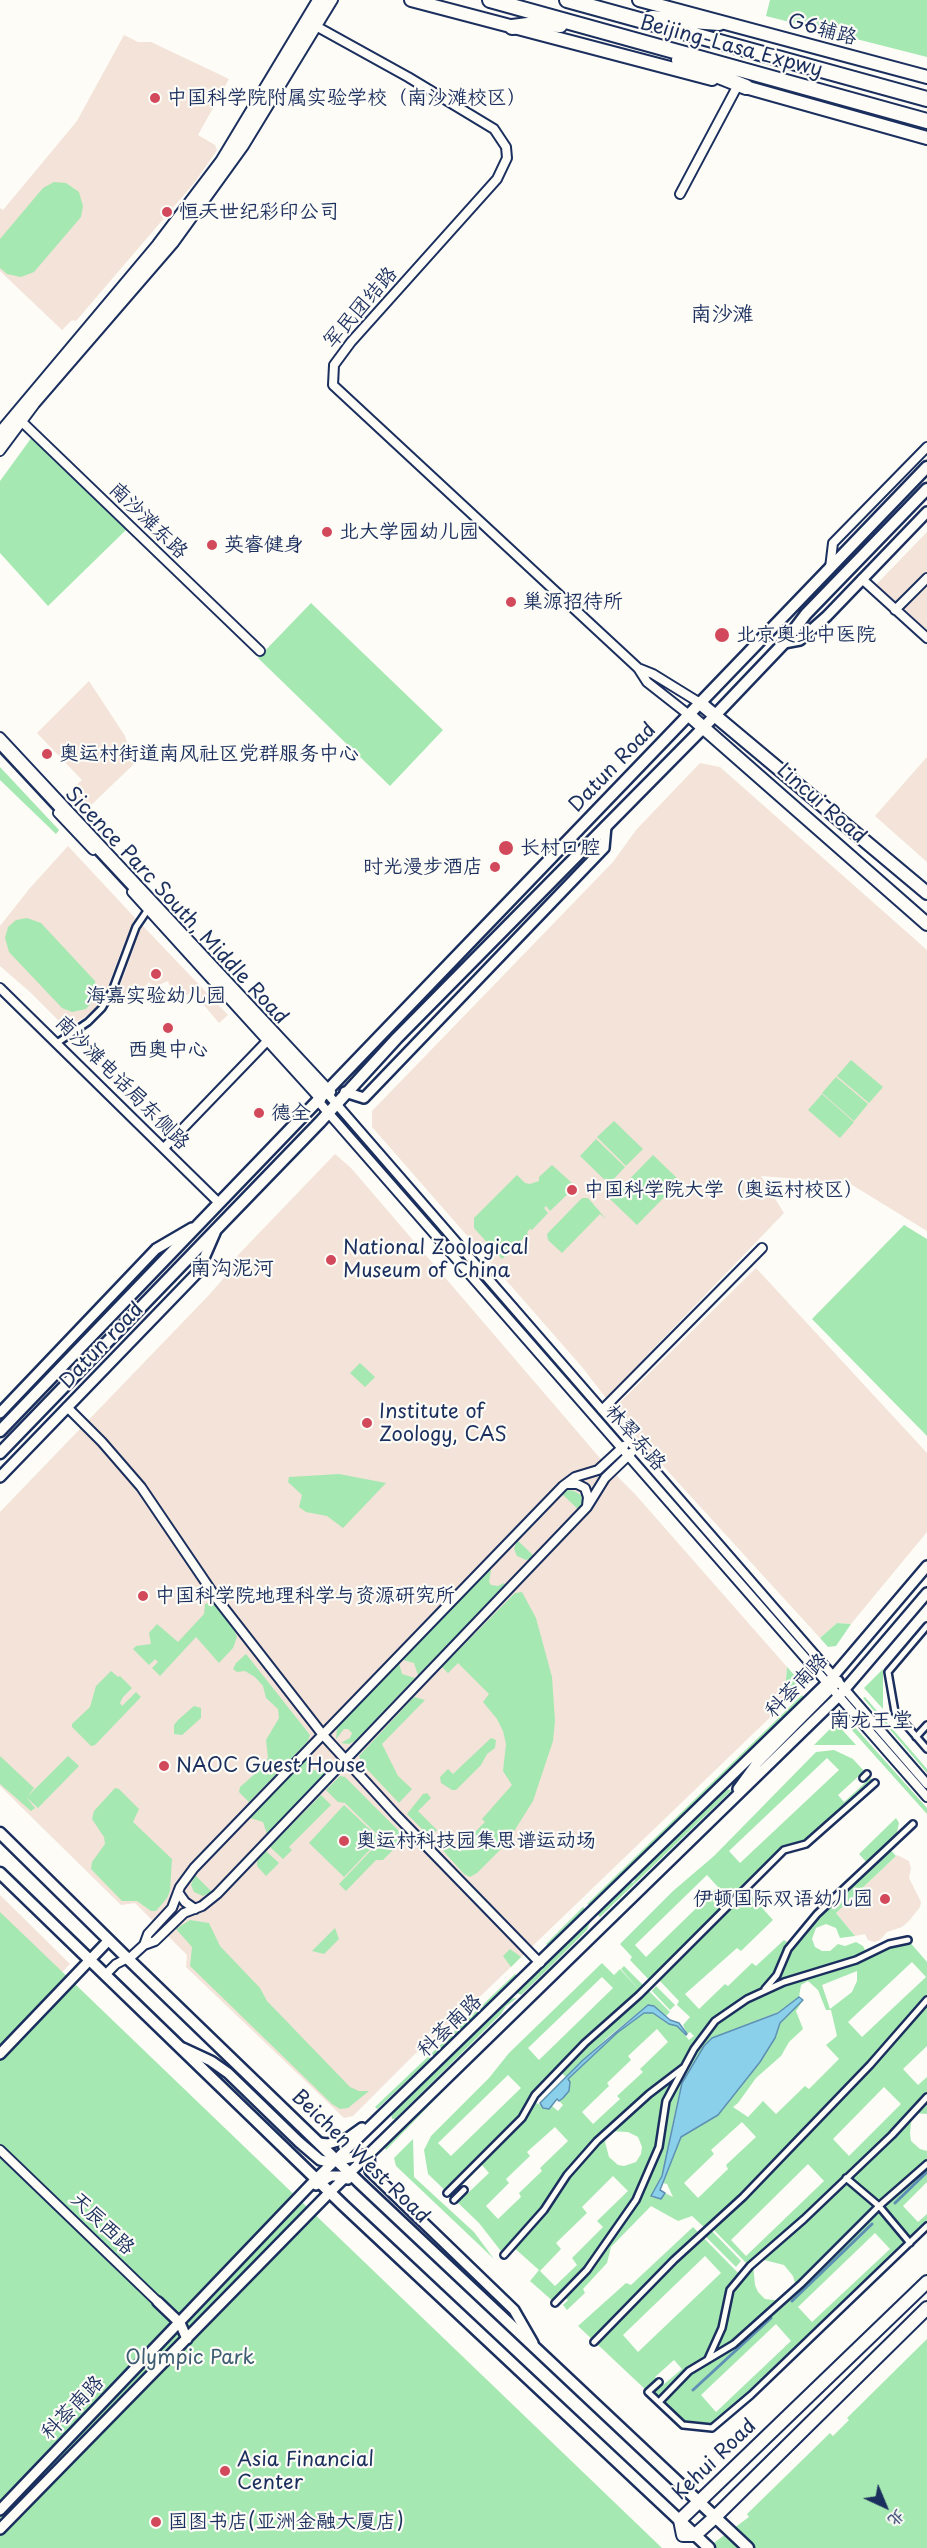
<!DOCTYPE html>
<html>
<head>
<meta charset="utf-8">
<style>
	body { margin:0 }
	#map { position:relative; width:927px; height:2548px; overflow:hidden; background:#fdfcf7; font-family:"Playpen Sans","LXGW WenKai TC",sans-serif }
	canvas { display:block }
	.north { position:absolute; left:855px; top:2476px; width:60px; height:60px; -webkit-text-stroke:4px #fdfcf7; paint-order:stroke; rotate:136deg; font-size:16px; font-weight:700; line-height:24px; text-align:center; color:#1b2f5e }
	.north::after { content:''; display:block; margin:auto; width:21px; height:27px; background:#1b2f5e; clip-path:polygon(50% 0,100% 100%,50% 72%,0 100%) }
</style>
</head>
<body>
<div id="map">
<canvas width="927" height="2548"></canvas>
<div class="north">北</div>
</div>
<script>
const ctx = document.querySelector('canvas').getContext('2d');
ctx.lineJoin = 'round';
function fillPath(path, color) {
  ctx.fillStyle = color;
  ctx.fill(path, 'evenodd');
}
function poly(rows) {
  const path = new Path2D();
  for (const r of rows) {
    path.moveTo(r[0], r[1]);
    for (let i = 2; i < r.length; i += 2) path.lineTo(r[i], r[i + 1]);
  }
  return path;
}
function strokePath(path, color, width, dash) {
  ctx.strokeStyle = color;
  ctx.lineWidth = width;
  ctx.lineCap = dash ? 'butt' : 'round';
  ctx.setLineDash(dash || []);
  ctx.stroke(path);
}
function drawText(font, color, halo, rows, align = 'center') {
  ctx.font = font + ' "Playpen Sans","LXGW WenKai TC",sans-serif';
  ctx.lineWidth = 4.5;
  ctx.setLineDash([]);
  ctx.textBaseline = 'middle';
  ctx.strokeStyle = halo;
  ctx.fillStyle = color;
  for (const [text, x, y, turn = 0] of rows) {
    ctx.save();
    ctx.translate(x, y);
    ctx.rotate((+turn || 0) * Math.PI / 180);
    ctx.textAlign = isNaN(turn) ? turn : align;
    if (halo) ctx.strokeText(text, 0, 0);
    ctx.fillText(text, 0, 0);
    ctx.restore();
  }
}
const built = poly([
	[124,35,138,42,151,42,229,79,198,135,215,145,217,150,195,182,76,321,72,320,62,330,0,271,0,208,3,210,77,121],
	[927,532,927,645,868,593],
	[89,681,125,736,134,764,88,808,71,790,82,780,37,733],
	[927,757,927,862,875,816],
	[700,763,720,767,927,950,927,1231,849,1183,761,1176,784,1213,606,1398,582,1367,372,1127,372,1111,613,862,636,830],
	[68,846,136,919,125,941,102,1002,85,1017,74,1023,62,1024,30,992,0,966,0,926,30,888],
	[142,925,228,1015,219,1023,192,991,187,995,179,988,170,987,168,981,154,987,149,982,137,995,133,1004,116,997],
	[335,1154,351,1168,605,1464,634,1493,787,1667,784,1704,463,2013,427,2042,353,2116,344,2118,186,1967,187,1955,135,1903,121,1905,0,1786,0,1512,208,1296,223,1279,239,1254],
	[756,1268,927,1453,927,1532,851,1624,837,1623,820,1638,612,1410],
	[897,1855,909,1861,911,1868,909,1878,921,1902,920,1907,909,1921,902,1927,887,1932,880,1940,874,1942,868,1940,865,1934,855,1936,836,1913],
	[0,1895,70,1964,0,2036]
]);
const green = poly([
	[770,0,927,0,927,57,766,16],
	[54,182,66,183,79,192,83,206,81,217,34,272,21,277,7,274,0,268,0,239,43,188],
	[32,437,127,529,48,606,0,553,0,481],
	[311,603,443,730,390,786,258,658],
	[0,767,59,830,56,834,0,780],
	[27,918,41,923,95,981,97,992,95,999,86,1009,72,1012,62,1008,9,952,5,938,8,927,16,920],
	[851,1060,883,1087,869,1103,837,1076],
	[836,1077,868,1104,854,1121,822,1093],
	[822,1094,854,1122,840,1138,808,1110],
	[614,1121,643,1149,626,1166,597,1137],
	[596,1139,625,1167,609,1184,580,1156],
	[653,1155,680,1181,637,1225,610,1199],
	[552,1165,573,1184,573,1189,550,1211,546,1206,544,1208,548,1213,532,1230,530,1229,527,1232,528,1234,502,1259,474,1228,474,1218,517,1175,525,1183,530,1184,539,1181,539,1177],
	[582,1198,588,1198,606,1219,600,1214,562,1253,548,1240,547,1234],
	[904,1225,927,1239,927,1436,812,1319],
	[360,1363,375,1377,365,1387,350,1373],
	[339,1474,386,1483,343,1528,327,1516,306,1512,299,1507,302,1495,288,1482,289,1477],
	[568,1490,574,1491,581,1495,583,1502,580,1511,562,1494],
	[517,1540,535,1557,526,1560,517,1556,514,1549],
	[490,1569,491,1571,489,1582,491,1585,498,1586,504,1583,505,1585,418,1675,414,1663,403,1660],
	[522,1592,536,1618,552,1677,555,1721,553,1741,533,1801,506,1844,477,1873,470,1877,464,1874,438,1845,447,1838,455,1845,463,1844,485,1822,482,1819,512,1785,503,1771,506,1744,503,1731,497,1719,483,1702,489,1694,458,1663,448,1673,442,1667,515,1593],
	[213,1601,232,1625,237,1637,233,1648,219,1663,196,1637,160,1676,152,1668,158,1662,155,1659,149,1665,133,1649,136,1646,151,1644,149,1633,157,1624,178,1642,204,1614,205,1604],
	[837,1623,851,1624,836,1646,828,1647,820,1638],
	[246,1654,310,1735,308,1741,249,1802,239,1792,240,1787,257,1772,268,1758,266,1740,279,1718,278,1709,266,1698,263,1686,255,1677,245,1671,237,1672,233,1669,236,1663],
	[399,1663,402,1674,415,1678,355,1741,349,1744,341,1743,350,1738,352,1733,348,1729,344,1729,336,1739,337,1728],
	[787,1667,798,1679,795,1692,784,1704],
	[883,1669,883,1709,864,1688],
	[111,1671,118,1677,120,1676,132,1688,123,1697,120,1703,122,1706,136,1692,141,1697,95,1745,91,1746,72,1727,72,1724,90,1707,96,1686],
	[802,1695,804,1697,589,1905,587,1904],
	[414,1697,425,1700,382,1744,398,1776,412,1789,399,1803,363,1765,359,1756],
	[865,1697,927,1769,927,1773,863,1698],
	[194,1706,201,1708,201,1718,182,1735,174,1734,174,1725,178,1720],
	[836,1723,856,1745,814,1745],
	[853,1725,927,1808,927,1814,850,1728],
	[805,1733,807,1735,613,1925,610,1922],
	[491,1738,496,1740,495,1748,487,1754,481,1765,456,1790,452,1790,441,1783,440,1777,448,1769,453,1774],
	[834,1750,853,1759,875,1783,806,1844,784,1850,651,1982,630,1960,632,1957,620,1944,673,1891,714,1856,816,1752],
	[827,1758,839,1770,740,1863,729,1851],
	[860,1775,866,1782,844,1802,838,1795],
	[707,1875,718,1887,646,1957,635,1945],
	[0,1756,34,1788,28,1796,68,1756,79,1766,38,1808,26,1797,35,1808,31,1811,0,1784],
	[309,1756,313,1770,326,1772,267,1834,263,1822,250,1818],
	[340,1776,345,1777,401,1833,404,1839,383,1860,376,1860,346,1891,339,1884,382,1839,345,1803,338,1802,326,1790],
	[115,1788,119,1789,139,1809,133,1822,172,1859,170,1891,167,1898,156,1911,151,1911,137,1901,122,1901,91,1869,92,1862,105,1844,104,1837,92,1819,94,1811],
	[724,1789,732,1790,600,1917,596,1913,626,1885,634,1882,637,1873],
	[427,1793,431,1798,418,1811,437,1830,430,1837,407,1814,423,1794],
	[321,1795,331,1805,289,1847,292,1850,283,1859,270,1847],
	[344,1805,380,1839,344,1877,309,1843],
	[896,1818,899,1823,897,1832,898,1837,888,1847,896,1856,836,1913,855,1936,840,1938,836,1928,826,1924,816,1928,812,1939,815,1947,822,1951,830,1951,838,1944,845,1946,856,1942,863,1946,867,1954,908,1940,927,1962,927,2046,903,2069,918,2085,927,2077,927,2114,912,2113,910,2133,911,2141,920,2149,927,2151,927,2182,903,2206,918,2222,927,2214,927,2226,859,2293,712,2428,683,2425,578,2326,626,2283,631,2285,693,2227,741,2276,749,2266,711,2227,707,2230,692,2216,678,2221,651,2206,611,2247,607,2263,583,2289,585,2293,567,2310,563,2305,568,2300,563,2296,555,2303,530,2281,539,2270,512,2246,504,2255,479,2223,428,2174,424,2150,431,2136,489,2078,509,2053,602,1963,614,1975,620,1969,641,1992,621,1969,624,1966,670,2012,666,2016,663,2015,648,2005,608,2037,566,2077,559,2070,532,2101,549,2109,552,2106,558,2111,563,2105,559,2101,563,2098,567,2080,617,2033,643,2013,653,2013,672,2025,677,2025,689,2040,694,2036,690,2032,687,2034,683,2025,690,2017,677,2005,679,2001,659,1980,748,1892,773,1920,741,1951,737,1948,685,1994,699,2009,725,1984,728,1986,752,1963,756,1966,784,1940,791,1945,869,1865,859,1854],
	[912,1962,926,1977,862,2037,848,2022],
	[857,1971,857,1981,852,1992,830,2009,822,1985],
	[602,1977,613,1988,539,2060,528,2048],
	[808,1981,818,1990,826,2010,831,2010,837,2036,826,2045,839,2059,809,2089,805,2086,776,2114,763,2101,748,2117,733,2107,738,2103,756,2078,781,2056,789,2042,803,2029,796,2011,803,2000,780,2023,775,2038,760,2062,718,2115,681,2137,663,2183,667,2184,673,2197,665,2193,661,2199,651,2197,662,2176,679,2094,712,2038,786,2009,799,1997,801,1985],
	[657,2029,668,2042,640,2069,643,2072,617,2096,620,2099,593,2124,582,2112,609,2086,607,2083,631,2060,628,2056],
	[508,2075,521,2088,451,2156,438,2143],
	[884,2087,901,2104,849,2156,833,2139],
	[742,2122,756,2137,726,2165,728,2169,698,2198,684,2183,714,2154,711,2150],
	[555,2127,568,2141,540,2168,542,2171,519,2193,521,2197,498,2219,486,2206,509,2183,506,2179,530,2156,527,2152],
	[608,2131,628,2132,638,2137,642,2147,641,2154,636,2162,624,2166,618,2165,609,2157,605,2142],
	[808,2164,824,2181,746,2256,731,2240],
	[482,2165,489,2173,468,2193,461,2186],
	[613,2176,628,2191,597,2221,603,2227,572,2258,577,2265,555,2286,540,2271,561,2249,556,2243,587,2213,582,2207],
	[875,2233,890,2249,812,2322,798,2307],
	[705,2256,721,2273,638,2352,623,2335],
	[760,2259,784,2265,793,2276,795,2283,793,2291,782,2301,765,2299,758,2292,755,2285,753,2264],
	[776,2324,791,2341,716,2412,701,2395],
	[674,2360,682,2369,663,2385,655,2377],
	[266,1851,279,1863,266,1876,257,1866,257,1861],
	[195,1875,212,1892,203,1896,194,1892,191,1885],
	[583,1907,585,1909,548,1946,546,1944],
	[0,1912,662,2548,0,2548],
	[592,1916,587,1930,545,1972,521,1995,515,1992,535,1973,542,1970,546,1963],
	[190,1920,209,1923,220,1946,260,1988,267,2001,350,2087,359,2091,369,2091,348,2108,340,2109,332,2104,190,1966,192,1947,176,1929],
	[335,1928,339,1939,324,1954,312,1951],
	[510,1949,521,1957,511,1967,503,1956],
	[580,1952,582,1955,496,2037,386,2150,384,2147,472,2057],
	[515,1974,517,1976,464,2028,377,2109,375,2107],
	[656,1986,675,2005,670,2010,652,1991],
	[517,1998,506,2006,501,2014,395,2119,392,2119,391,2113,502,2004,508,1999],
	[413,2139,414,2177,474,2232,494,2259,396,2166,394,2158],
	[711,2230,741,2261,736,2267,705,2236],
	[927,2339,927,2548,707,2548,749,2517,747,2514,830,2433,833,2436,849,2420,847,2418]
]);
const water = poly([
	[799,1997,803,2000,780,2023,775,2038,760,2062,718,2115,681,2137,660,2190,665,2193,661,2199,651,2196,662,2176,682,2083,704,2046,712,2038,778,2013,799,1997],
	[648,2005,654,2006,670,2020,679,2023,687,2034,686,2035,677,2026,669,2024,653,2013,644,2013,617,2033,568,2079,570,2082,569,2091,563,2098,559,2101,557,2099,549,2109,543,2108,540,2103,583,2060,648,2005]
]);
const stream = poly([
	[895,2203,927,2172],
	[792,2301,872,2224],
	[693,2390,771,2318]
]);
const pedestrian = poly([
	[57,1043,88,1022,102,1008,112,991,136,927,149,908],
	[927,1626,888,1672,895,1712,927,1749],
	[916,1737,927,1725],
	[863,1778,867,1774],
	[765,1989,777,1975,788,1949,817,1914,913,1824],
	[846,2178,879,2206,910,2243],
	[447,2193,522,2118,535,2095,585,2043,639,1995,784,1850,806,1844,875,1783],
	[454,2200,464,2190],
	[504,2255,544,2210,567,2175,597,2141,649,2094,683,2068],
	[555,2303,587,2270,636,2200,659,2147,666,2101,694,2049,715,2021,747,1999,784,1982,856,1960,889,1944,908,1940],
	[594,2342,674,2260,743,2197,870,2065,927,2000],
	[708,2359,722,2328,730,2290,750,2266,804,2219,892,2135,927,2097],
	[659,2382,648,2392,683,2425,712,2428,751,2395,927,2226],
	[659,2402,689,2371,734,2344,801,2284,879,2206,927,2164]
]);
const minor = poly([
	[305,20,408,77,494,129,506,147,507,158,497,179,351,342,334,365,333,385,638,668,647,682,689,715],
	[680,194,738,85],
	[19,419,260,651],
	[0,431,157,244,220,161,317,0],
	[0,451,35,404,174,243,244,146,333,0],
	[830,568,833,543,927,447],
	[862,579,927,638],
	[895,610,927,578],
	[638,668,653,674,700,703],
	[0,737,331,1092],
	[58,813,93,850],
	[132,892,321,1100],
	[0,988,219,1203],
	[326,1092,927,1784],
	[318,1101,927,1797],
	[164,1148,271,1037],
	[67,1407,102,1442,141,1487,217,1599,323,1735,396,1815,540,1963],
	[602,1410,762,1248],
	[566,1484,577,1484,585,1488,588,1497,587,1506],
	[178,1892,185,1902,195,1909],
	[144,1945,155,1941,184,1913,202,1906,217,1894,587,1507,605,1478,631,1453],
	[105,1975,116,1964,132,1956,144,1945,148,1934,172,1908,180,1887,194,1868,563,1486,575,1477,598,1470,624,1446],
	[0,2150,158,2302]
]);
const tertiary = poly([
	[0,441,26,407,179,226,248,129,324,0],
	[784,643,800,640,827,616,927,512],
	[0,744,325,1093],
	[345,1092,364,1098,604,848,606,826],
	[0,1413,156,1249,192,1228],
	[0,1477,198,1272,215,1233],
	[738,1789,757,1763,838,1681],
	[183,2048,211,2061,228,2073,299,2142,320,2160,329,2162,369,2154,370,2171,514,2310,533,2343],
	[0,2054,108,1941],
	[319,2143,328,2144,348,2138,362,2128],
	[316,2185,331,2176,341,2176,348,2179],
	[158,2302,180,2323,187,2339],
	[0,2510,316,2179,830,1680,927,1566],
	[0,2529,330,2192,839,1696,927,1593]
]);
const secondary = poly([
	[0,1431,927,467],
	[0,1453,320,1122,397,1038,704,727,784,643,806,614,927,489],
	[0,1833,125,1956,362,2185,748,2548],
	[0,1873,343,2205,709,2548]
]);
const primary = poly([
	[411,0,712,79],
	[639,0,927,77],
	[738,85,927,138],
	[700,703,927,893],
	[689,715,927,924],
	[927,2282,680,2520,683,2535,695,2535,714,2518,927,2308]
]);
const motorway = poly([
	[490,0,927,121],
	[567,0,927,99],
	[652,18,719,23],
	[512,27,536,24,560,25],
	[679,60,746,87]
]);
const markers = [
	[155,98,6,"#d1495b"],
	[167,212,6,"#d1495b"],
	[327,532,6,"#d1495b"],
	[212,545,6,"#d1495b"],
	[511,602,6,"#d1495b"],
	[722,635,8,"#d1495b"],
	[47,754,6,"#d1495b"],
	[506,848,8,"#d1495b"],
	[495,867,6,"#d1495b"],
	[156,974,6,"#d1495b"],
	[168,1028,6,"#d1495b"],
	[259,1113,6,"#d1495b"],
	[572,1190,6,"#d1495b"],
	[331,1260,6,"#d1495b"],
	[367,1423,6,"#d1495b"],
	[143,1596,6,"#d1495b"],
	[164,1766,6,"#d1495b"],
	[344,1841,6,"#d1495b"],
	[885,1899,6,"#d1495b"],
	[225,2471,6,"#d1495b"],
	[156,2522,6,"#d1495b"]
];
const streetNames = [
	["G6辅路",822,30,15],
	["Beijing-Lasa Expwy",731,47,15],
	["军民团结路",361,308,-49],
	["南沙滩东路",148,521,44],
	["Datun Road",613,768,-46],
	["Lincui Road",821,804,41],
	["Sicence Parc South, Middle Road",176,906,47],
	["南沙滩电话局东侧路",122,1083,45],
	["Datun road",102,1346,-46],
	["林翠东路",635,1438,49],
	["科荟南路",797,1686,-46],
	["科荟南路",450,2026,-44],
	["Beichen West Road",360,2157,44],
	["天辰西路",102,2224,44],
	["科荟南路",73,2408,-46],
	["Kehui Road",715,2460,-44]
];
const poiNames = [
	["中国科学院附属实验学校（南沙滩校区）",167,98],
	["恒天世纪彩印公司",179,212],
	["北大学园幼儿园",339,532],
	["英睿健身",224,545],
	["巢源招待所",523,602],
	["北京奥北中医院",736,635],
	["奥运村街道南风社区党群服务中心",59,754],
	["长村口腔",520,848],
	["时光漫步酒店",483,867,"right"],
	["海嘉实验幼儿园",156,996,"center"],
	["西奥中心",168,1050,"center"],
	["德全",271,1113],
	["中国科学院大学（奥运村校区）",584,1190],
	["National Zoological",343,1248],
	["Museum of China",343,1271],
	["Institute of",379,1412],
	["Zoology, CAS",379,1435],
	["中国科学院地理科学与资源研究所",155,1596],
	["NAOC Guest House",176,1766],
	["奥运村科技园集思谱运动场",356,1841],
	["伊顿国际双语幼儿园",873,1899,"right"],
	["Asia Financial",237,2460],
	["Center",237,2483],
	["国图书店(亚洲金融大厦店)",168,2522]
];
const parkNames = [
	["Olympic Park",190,2358]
];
const neighbourhoodNames = [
	["南沙滩",722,315],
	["南沟泥河",232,1269],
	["南龙王堂",871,1721]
];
fillPath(built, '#f3e3d8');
fillPath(green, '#a6e8b2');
fillPath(water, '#8ad0eb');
strokePath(water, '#5e90b3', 1.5);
strokePath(stream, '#5e90b3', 3);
strokePath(pedestrian, '#1b2f5e', 10);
strokePath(minor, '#1b2f5e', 12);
strokePath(tertiary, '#1b2f5e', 14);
strokePath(secondary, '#1b2f5e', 15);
strokePath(primary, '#1b2f5e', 16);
strokePath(motorway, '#1b2f5e', 18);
strokePath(pedestrian, '#fdfcf7', 5);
strokePath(minor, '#fdfcf7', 8);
strokePath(tertiary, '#fdfcf7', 9);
strokePath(secondary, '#fdfcf7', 10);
strokePath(primary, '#fdfcf7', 12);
strokePath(motorway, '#fdfcf7', 14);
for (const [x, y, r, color] of markers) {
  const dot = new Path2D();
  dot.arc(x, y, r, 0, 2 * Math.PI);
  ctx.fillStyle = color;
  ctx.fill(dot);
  strokePath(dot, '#fdfcf7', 2);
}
drawText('20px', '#1b2f5e', '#fdfcf7', streetNames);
drawText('20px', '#1b2f5e', '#fdfcf7', poiNames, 'left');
drawText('20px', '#3e5d73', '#fdfcf7', parkNames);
drawText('21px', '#1b2f5e', '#fdfcf7', neighbourhoodNames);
</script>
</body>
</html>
